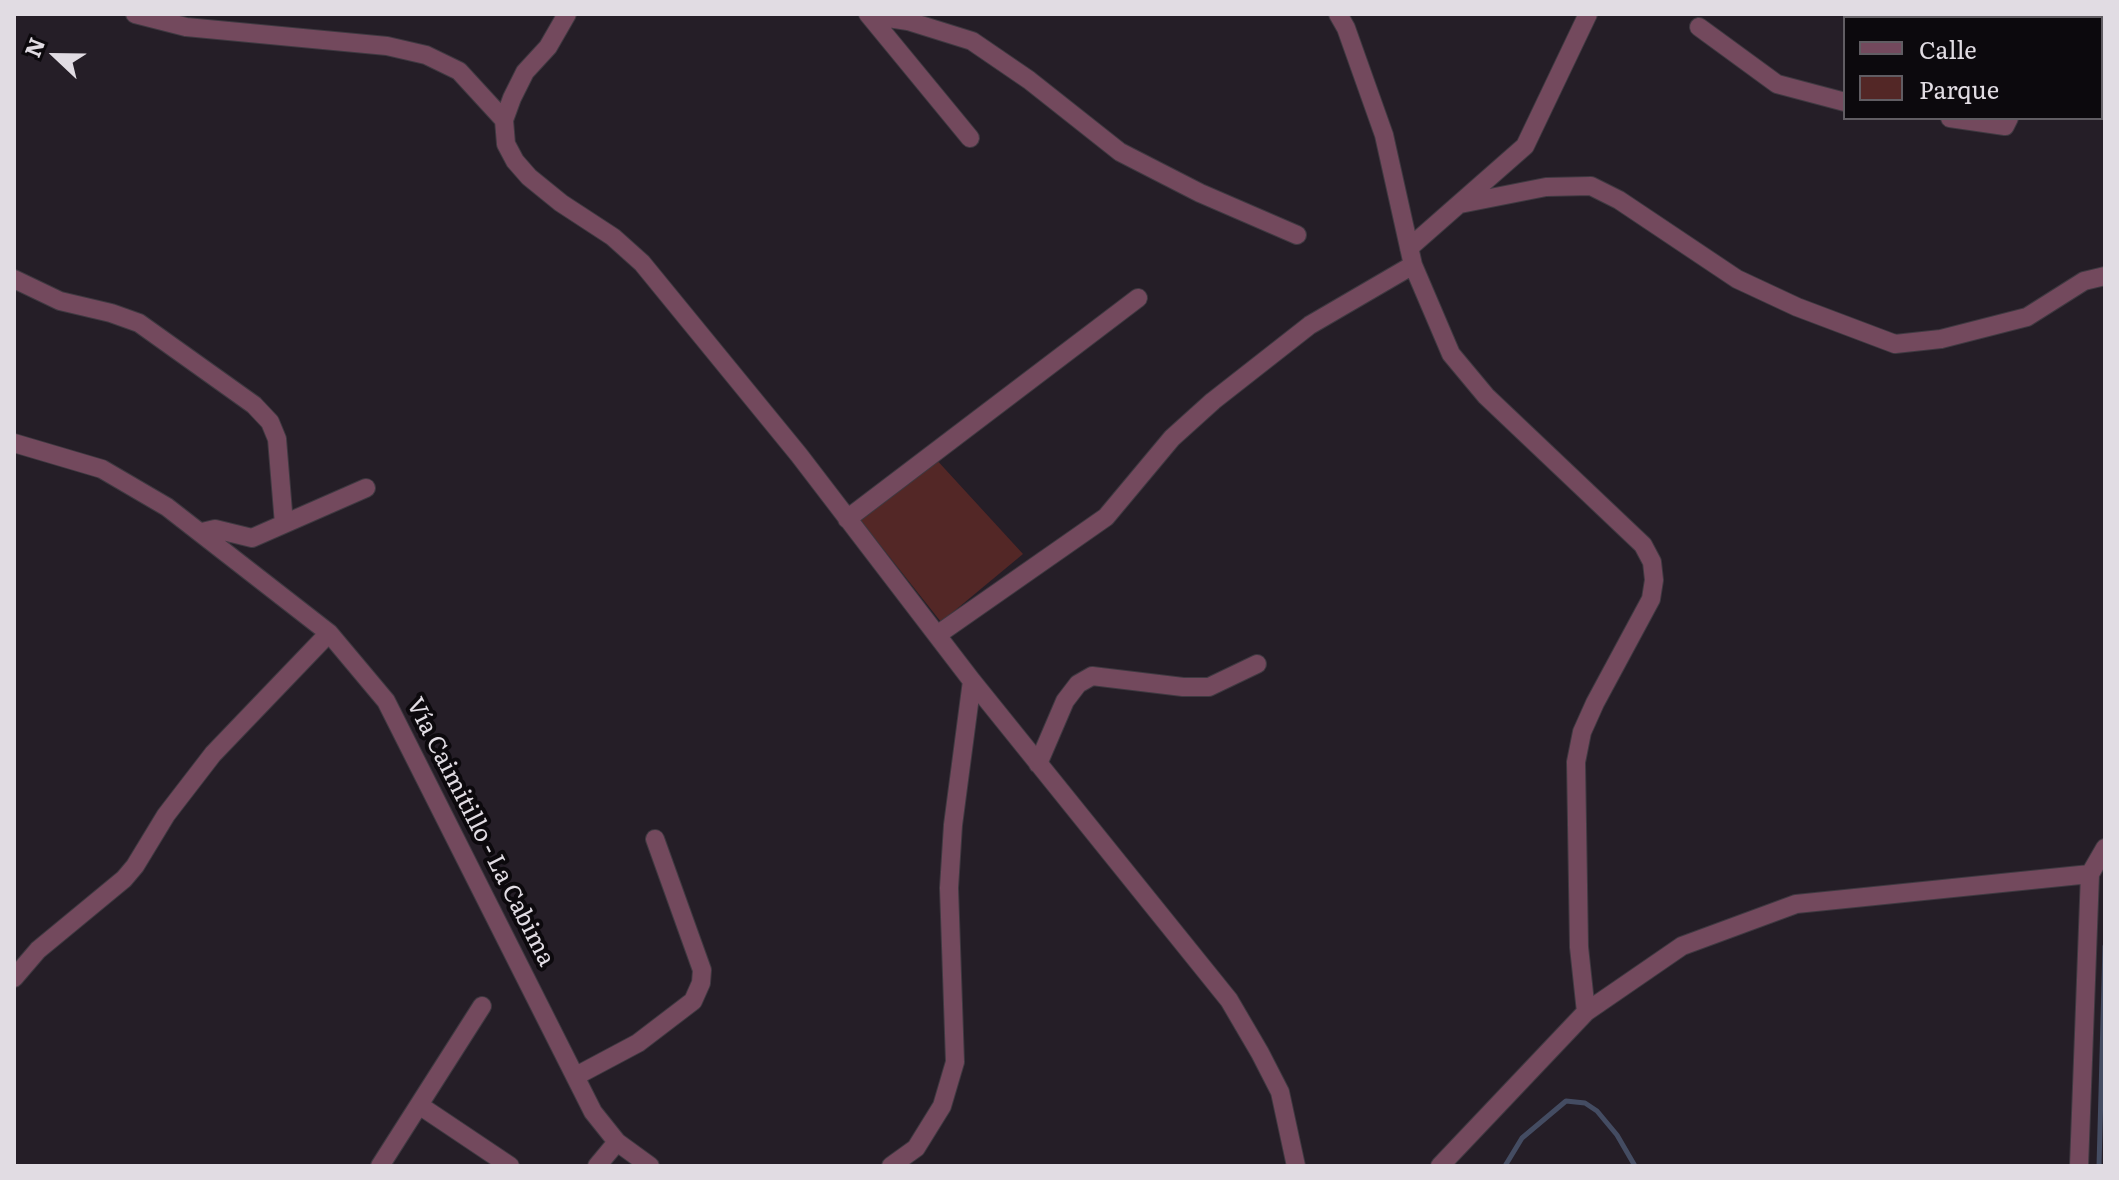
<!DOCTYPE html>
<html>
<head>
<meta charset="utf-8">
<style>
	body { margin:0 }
	#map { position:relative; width:2119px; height:1180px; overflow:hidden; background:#251e27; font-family:Literata,serif }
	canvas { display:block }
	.frame { position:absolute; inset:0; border:16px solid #e1dce3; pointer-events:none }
	.legend { position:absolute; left:1843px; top:16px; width:260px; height:104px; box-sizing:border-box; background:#0c090d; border:2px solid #615d63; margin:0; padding:10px 14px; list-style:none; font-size:24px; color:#e1dce3 }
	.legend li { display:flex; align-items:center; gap:16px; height:40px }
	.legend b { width:40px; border:2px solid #615d63 }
	.north { position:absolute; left:16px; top:16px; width:80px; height:80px; -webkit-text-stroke:6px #0c090d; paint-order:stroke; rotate:292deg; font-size:22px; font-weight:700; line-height:32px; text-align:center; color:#e1dce3 }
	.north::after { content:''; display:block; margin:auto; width:28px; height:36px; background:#e1dce3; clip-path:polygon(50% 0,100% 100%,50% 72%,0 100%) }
</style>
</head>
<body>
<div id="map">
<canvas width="2119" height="1180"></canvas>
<div class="frame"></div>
<ul class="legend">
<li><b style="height:10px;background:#73495d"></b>Calle</li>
<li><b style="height:22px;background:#532726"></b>Parque</li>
</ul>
<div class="north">N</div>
</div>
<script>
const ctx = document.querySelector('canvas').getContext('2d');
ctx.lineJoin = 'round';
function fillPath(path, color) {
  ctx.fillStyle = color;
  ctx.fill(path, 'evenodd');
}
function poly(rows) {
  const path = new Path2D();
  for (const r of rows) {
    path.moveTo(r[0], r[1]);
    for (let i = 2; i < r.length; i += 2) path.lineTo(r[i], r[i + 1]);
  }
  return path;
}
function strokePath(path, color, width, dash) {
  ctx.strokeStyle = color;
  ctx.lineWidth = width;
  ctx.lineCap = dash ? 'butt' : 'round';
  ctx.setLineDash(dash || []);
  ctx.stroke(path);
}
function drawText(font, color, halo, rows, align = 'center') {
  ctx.font = font + ' Literata,serif';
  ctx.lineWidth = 8;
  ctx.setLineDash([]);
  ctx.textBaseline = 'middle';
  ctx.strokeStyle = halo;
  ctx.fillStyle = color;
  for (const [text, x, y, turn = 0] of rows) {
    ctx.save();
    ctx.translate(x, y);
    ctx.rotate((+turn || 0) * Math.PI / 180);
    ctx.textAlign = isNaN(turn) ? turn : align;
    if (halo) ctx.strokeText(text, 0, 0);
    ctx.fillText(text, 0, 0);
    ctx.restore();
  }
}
const green = poly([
	[934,457,1023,554,941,622,858,517]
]);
const stream = poly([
	[1505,1166,1522,1138,1566,1101,1585,1103,1597,1111,1617,1135,1635,1166],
	[2099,1166,2105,946]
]);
const minor = poly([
	[135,14,186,27,387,46,426,55,459,71,504,120],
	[567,14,548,47,525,72,512,98,504,120,506,144,515,161,529,177,561,203,613,237,642,263,799,455,972,681,1229,1000,1260,1053,1280,1092,1296,1166],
	[868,14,970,138],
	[1338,14,1346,28,1384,135,1413,265,1451,354,1486,396,1643,545,1652,562,1654,580,1651,599,1595,703,1582,732,1576,762,1579,947,1586,1012],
	[869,15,908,21,972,41,1029,80,1120,152,1200,193,1297,235],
	[1871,18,1873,14],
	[2061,18,2063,14],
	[1699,27,1777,84,1845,102],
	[1950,118,2005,126,2009,118],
	[1460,204,1546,187,1591,186,1619,200,1737,279,1797,307,1895,344,1941,339,2027,317,2084,281,2105,276],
	[1409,248,1525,146,1588,14],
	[14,279,60,301,111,313,139,323,254,405,270,422,277,439,284,524],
	[14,443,102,469,167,507,329,633,386,701,593,1112,617,1142,650,1166],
	[847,519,1138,298],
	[202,532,215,529,252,538,366,488],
	[937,635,1106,517,1172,438,1213,401,1310,325,1413,265],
	[1038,764,1065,701,1078,684,1092,676,1183,687,1209,687,1257,664],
	[14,978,38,950,124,879,135,866,166,815,213,754,329,633],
	[576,1076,638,1043,693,1001,701,983,702,970,655,839],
	[419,1105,510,1166],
	[380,1166,482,1006],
	[597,1166,617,1142],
	[891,1166,916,1148,942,1106,955,1062,949,888,953,825,972,681],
	[1440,1166,1586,1012,1682,946,1796,904,2090,874],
	[2079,1166,2090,874,2105,848]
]);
const streetNames = [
	["Vía Caimitillo - La Cabima",480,832,63]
];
fillPath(green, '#532726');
strokePath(stream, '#444c62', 5);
strokePath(minor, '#3f3941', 20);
strokePath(minor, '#73495d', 18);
drawText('24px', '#e1dce3', '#0c090d', streetNames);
</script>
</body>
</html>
